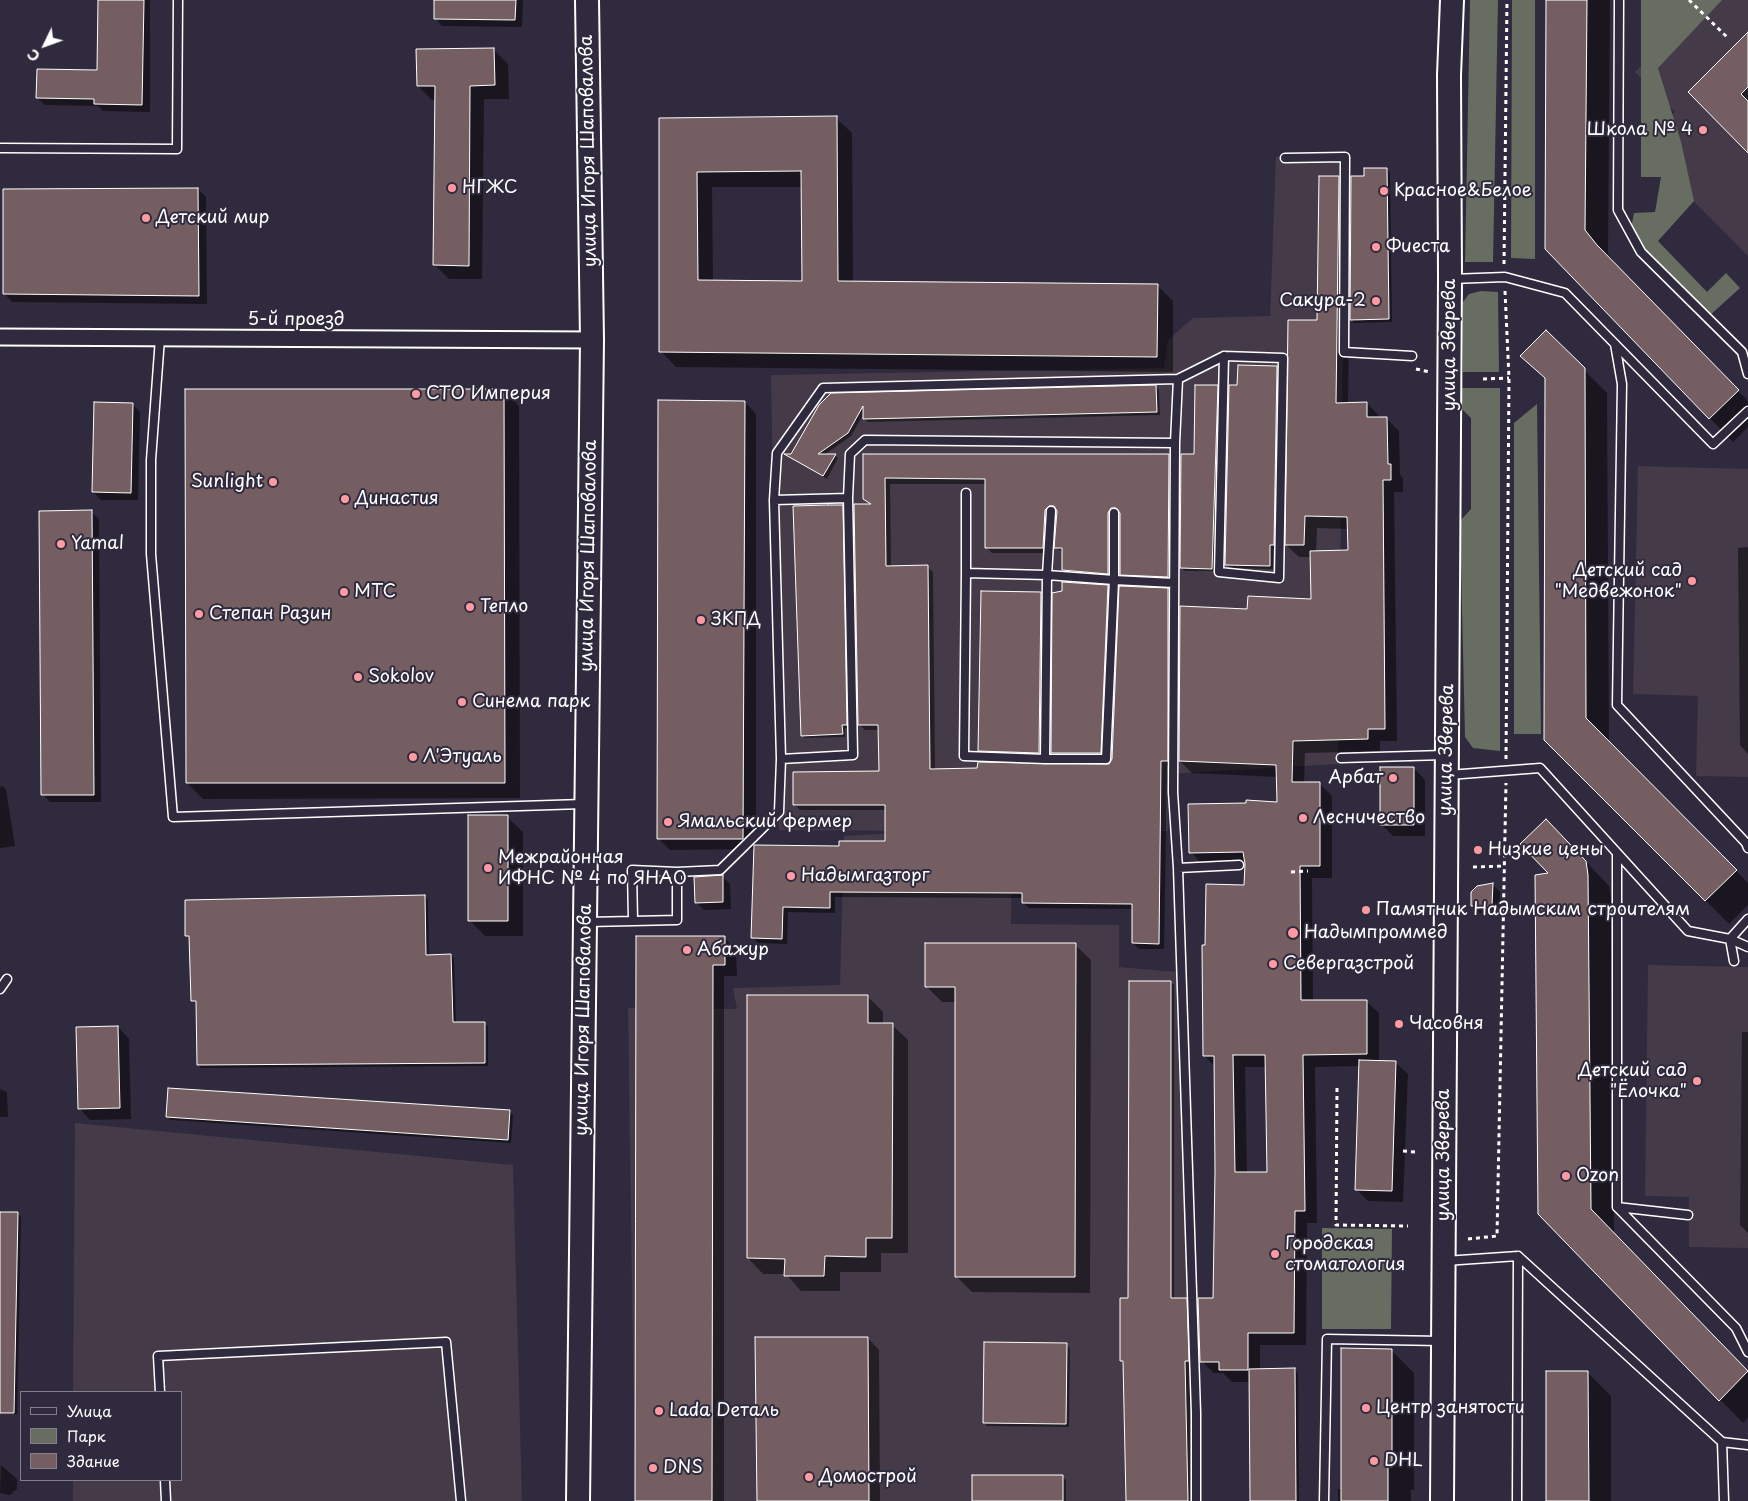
<!DOCTYPE html>
<html>
<head>
<meta charset="utf-8">
<style>
	body { margin:0 }
	#map { position:relative; width:1748px; height:1501px; overflow:hidden; background:#2f2a3d; font-family:"Playpen Sans",sans-serif }
	canvas { display:block }
	.legend { position:absolute; left:20px; top:1391px; width:162px; height:90px; box-sizing:border-box; background:#2f2a3d; border:1px solid #827f8b; margin:0; padding:6px 9px; list-style:none; font-size:15px; color:#fff }
	.legend li { display:flex; align-items:center; gap:10px; height:25px }
	.legend b { width:25px; border:1px solid #827f8b }
	.north { position:absolute; left:20px; top:20px; width:50px; height:50px; -webkit-text-stroke:4px #2f2a3d; paint-order:stroke; rotate:228deg; font-size:14px; font-weight:700; line-height:20px; text-align:center; color:#fff }
	.north::after { content:''; display:block; margin:auto; width:18px; height:22px; background:#fff; clip-path:polygon(50% 0,100% 100%,50% 72%,0 100%) }
</style>
</head>
<body>
<div id="map">
<canvas width="1748" height="1501"></canvas>
<ul class="legend">
<li><b style="height:6px;background:#2f2a3d"></b>Улица</li>
<li><b style="height:14px;background:#676d60"></b>Парк</li>
<li><b style="height:14px;background:#745e62"></b>Здание</li>
</ul>
<div class="north">С</div>
</div>
<script>
const ctx = document.querySelector('canvas').getContext('2d');
ctx.lineJoin = 'round';
function fillPath(path, color) {
  ctx.fillStyle = color;
  ctx.fill(path, 'evenodd');
}
function poly(rows) {
  const path = new Path2D();
  for (const r of rows) {
    path.moveTo(r[0], r[1]);
    for (let i = 2; i < r.length; i += 2) path.lineTo(r[i], r[i + 1]);
  }
  return path;
}
function strokePath(path, color, width, dash) {
  ctx.strokeStyle = color;
  ctx.lineWidth = width;
  ctx.lineCap = dash ? 'butt' : 'round';
  ctx.setLineDash(dash || []);
  ctx.stroke(path);
}
function drawText(font, color, halo, rows, align = 'center') {
  ctx.font = font + ' "Playpen Sans",sans-serif';
  ctx.lineWidth = 4;
  ctx.setLineDash([]);
  ctx.textBaseline = 'middle';
  ctx.strokeStyle = halo;
  ctx.fillStyle = color;
  for (const [text, x, y, turn = 0] of rows) {
    ctx.save();
    ctx.translate(x, y);
    ctx.rotate((+turn || 0) * Math.PI / 180);
    ctx.textAlign = isNaN(turn) ? turn : align;
    if (halo) ctx.strokeText(text, 0, 0);
    ctx.fillText(text, 0, 0);
    ctx.restore();
  }
}
const built = poly([
	[1707,0,1748,0,1748,256,1640,147,1675,112,1635,72],
	[1276,157,1345,157,1338,764,1167,774,1168,831,1013,831,1011,924,1119,925,1119,967,1177,972,1197,1501,635,1501,628,1008,737,1009,733,988,840,985,844,836,928,831,779,830,771,375,1164,368,1168,340,1193,318,1270,316],
	[1638,466,1748,469,1748,777,1696,776,1698,696,1633,694],
	[1648,965,1748,967,1748,1248,1689,1247,1689,1197,1645,1196],
	[75,1123,513,1165,522,1501,73,1501,73,1480,181,1480,181,1392,73,1392]
]);
const green = poly([
	[1470,0,1498,0,1493,262,1465,262],
	[1512,0,1535,0,1535,259,1511,258],
	[1641,0,1722,0,1658,68,1681,142,1694,201,1658,241,1707,292,1726,273,1740,288,1708,317,1644,253,1631,229,1634,213,1655,212,1661,177,1641,177],
	[1481,291,1498,292,1499,372,1463,372,1463,302,1469,294],
	[1462,388,1500,388,1500,751,1473,748,1465,737,1460,521,1471,509,1471,418,1460,407],
	[1537,404,1541,734,1514,734,1514,423],
	[1322,1228,1392,1229,1391,1329,1322,1329]
]);
const shadow = poly([
	[99,0,150,0,150,112,103,111,98,106,45,105,37,98,98,71],
	[435,0,523,0,522,27,442,26,435,18],
	[1547,0,1610,0,1608,254,1620,270,1748,401,1748,427,1733,442,1546,248],
	[1748,34,1748,151,1690,92],
	[493,49,508,64,509,99,484,99,482,279,449,279,435,265,436,100,432,100,418,86],
	[836,118,852,133,853,283,1158,286,1173,301,1173,372,676,367,661,351,660,119],
	[712,187,802,187,803,282,713,281],
	[1387,169,1390,173,1392,322,1354,323,1349,317,1348,404,1367,403,1379,416,1379,419,1387,419,1399,431,1400,475,1403,478,1403,492,1394,492,1397,741,1380,741,1380,751,1305,753,1304,783,1319,783,1332,796,1332,878,1312,878,1313,1001,1366,1001,1379,1013,1379,1062,1396,1063,1408,1074,1403,1202,1368,1201,1356,1189,1360,1066,1315,1067,1317,1223,1307,1223,1306,1345,1260,1345,1260,1370,1295,1369,1298,1373,1299,1501,1251,1501,1250,1382,1232,1382,1223,1373,1214,1373,1201,1361,1214,1299,1217,1171,1215,1067,1204,1055,1207,946,1245,886,1246,864,1203,865,1191,852,1278,803,1278,777,1192,773,1180,761,1249,610,1312,600,1311,557,1299,557,1286,545,1339,177,1352,190,1365,178],
	[1317,528,1349,529,1349,551,1316,552],
	[1245,1067,1267,1067,1268,1173,1247,1173],
	[198,189,206,197,207,304,12,302,4,293],
	[1546,332,1607,393,1609,742,1748,883,1748,905,1729,924,1545,739,1546,380,1522,356],
	[1277,368,1280,371,1277,548,1273,548,1273,569,1230,568,1226,564,1238,386],
	[1156,386,1159,390,1160,415,868,422,864,419,864,413,851,436,824,455,835,455,838,458,827,479,787,455,792,455,820,406],
	[1217,386,1221,390,1215,571,1185,571,1181,568],
	[504,390,519,406,520,798,203,799,187,783],
	[745,402,756,414,756,846,840,847,886,842,887,810,800,810,794,804,880,772,880,730,865,730,859,724,871,505,864,499,864,455,1169,455,1175,461,1173,582,1127,580,1121,574,1121,513,1116,514,1114,579,1069,576,1064,570,1064,553,1056,547,1058,511,1055,511,1051,516,1048,553,992,553,986,547,986,484,890,484,891,567,927,567,933,572,935,770,1110,765,1167,590,1173,595,1173,766,1167,766,1164,949,1139,949,1133,943,1133,909,1029,908,1023,903,1023,898,835,897,835,913,788,912,787,944,758,943,753,937,755,849,670,850,658,838],
	[132,404,140,412,138,500,101,500,93,492],
	[842,506,845,510,850,728,845,728,845,737,805,738,802,735],
	[91,512,99,519,101,802,50,802,43,794],
	[1748,547,1748,754,1740,745,1738,548],
	[1108,586,1111,590,1104,756,1055,756,1052,753,1064,592],
	[1041,594,1044,597,1042,756,983,754,979,750],
	[1414,768,1425,780,1425,836,1393,836,1381,824],
	[3,786,6,790,15,846,0,848,0,787],
	[507,817,523,832,523,936,485,936,469,920],
	[1569,844,1609,886,1611,899,1614,1234,1748,1372,1748,1418,1743,1423,1539,1213,1550,874],
	[722,876,730,884,731,909,704,910,696,902],
	[1492,884,1500,892,1500,913,1480,913,1472,906],
	[424,897,428,900,429,956,451,955,454,959,456,1023,484,1023,488,1026,488,1066,201,1068,198,1065,197,1004,192,1000,190,939,186,935],
	[637,937,724,937,736,950,737,976,724,976,724,1501,636,1501],
	[1075,945,1091,960,1090,1293,972,1292,956,1276,956,1002,942,1002,927,987],
	[1170,982,1174,985,1174,1299,1186,1299,1190,1303,1190,1501,1127,1501,1124,1364,1121,1361],
	[867,996,883,1012,883,1025,892,1025,908,1040,908,1253,881,1253,881,1272,840,1272,840,1291,801,1291,786,1274,763,1274,748,1258],
	[118,1027,129,1039,131,1119,90,1120,79,1108],
	[1742,1032,1748,1032,1748,1233,1740,1225],
	[0,1089,7,1092,8,1117,0,1117],
	[510,1111,513,1115,511,1143,171,1120,167,1117],
	[0,1213,17,1213,21,1217,17,1414,0,1414],
	[868,1338,879,1350,880,1501,758,1501],
	[1066,1344,1070,1348,1069,1427,987,1426,984,1423],
	[1391,1350,1414,1373,1414,1490,1411,1490,1411,1501,1338,1501,1338,1489,1342,1489],
	[1587,1372,1611,1396,1611,1501,1547,1501],
	[1,1465,17,1479,17,1489,10,1495,0,1493],
	[1062,1477,1066,1480,1066,1501,973,1501]
]);
const building = poly([
	[98,0,144,0,142,105,94,104,94,99,36,98,37,69,97,70,98,0],
	[434,0,516,0,515,20,434,19,434,0],
	[1546,0,1587,0,1585,230,1597,245,1739,390,1709,419,1545,249,1546,0],
	[1748,32,1748,87,1741,94,1748,101,1748,153,1688,92,1748,32],
	[494,48,495,85,470,86,469,266,433,265,435,86,417,86,416,49,494,48],
	[837,116,838,281,1158,284,1157,357,659,352,659,118,837,116],
	[801,171,802,281,698,280,697,172,801,171],
	[1364,168,1387,168,1389,319,1350,320,1351,176,1364,176,1364,168],
	[1319,176,1339,176,1336,403,1367,402,1367,417,1387,417,1388,464,1391,464,1391,480,1383,480,1385,729,1368,729,1368,739,1293,741,1292,782,1320,782,1320,866,1300,866,1301,1000,1367,1000,1367,1054,1303,1055,1305,1211,1295,1211,1294,1333,1248,1333,1248,1370,1219,1370,1219,1362,1200,1362,1198,1298,1213,1298,1215,1171,1214,1056,1203,1056,1202,945,1205,945,1206,884,1244,885,1245,864,1243,852,1189,853,1188,804,1246,803,1246,800,1277,802,1276,765,1179,761,1180,606,1247,609,1248,596,1311,599,1310,551,1348,550,1347,517,1305,516,1304,545,1285,545,1288,320,1317,320,1319,176],
	[1233,1055,1265,1055,1267,1172,1235,1172,1233,1055],
	[198,188,199,296,3,294,3,189,198,188],
	[1546,330,1585,368,1586,718,1737,870,1705,901,1544,740,1545,378,1520,356,1546,330],
	[1238,365,1277,366,1274,545,1270,545,1270,566,1225,565,1229,385,1237,385,1238,365],
	[1156,385,1157,412,863,419,863,406,848,433,818,454,836,454,823,476,784,454,791,454,819,405,831,393,1156,385],
	[1195,385,1218,385,1212,569,1180,568,1181,454,1194,454,1195,385],
	[185,389,504,389,505,783,186,783,185,389],
	[658,400,745,401,743,839,657,839,658,400],
	[94,402,133,403,131,493,92,492,94,402],
	[863,454,1169,454,1168,577,1120,575,1120,513,1116,508,1111,508,1108,513,1108,574,1062,570,1062,548,1054,548,1057,511,1054,506,1049,506,1045,510,1043,548,985,548,985,479,885,478,886,566,928,565,930,769,977,768,978,762,1109,764,1112,759,1119,586,1168,588,1168,761,1161,761,1159,944,1132,943,1132,904,1022,903,1022,893,830,892,830,908,783,907,782,939,751,938,754,845,839,846,839,841,885,841,885,805,793,805,793,772,879,771,878,725,858,725,854,504,871,504,863,499,863,454],
	[828,505,843,505,847,725,842,725,843,734,801,736,793,506,828,505],
	[92,510,94,795,41,795,39,511,92,510],
	[1062,582,1108,585,1101,753,1051,753,1052,593,1062,591,1062,582],
	[981,591,1041,592,1039,753,978,751,981,591],
	[1380,767,1414,767,1414,825,1380,825,1380,767],
	[468,815,508,815,508,921,468,921,468,815],
	[1546,819,1586,861,1588,875,1591,1209,1748,1371,1719,1401,1538,1214,1535,875,1548,873,1520,844,1546,819],
	[723,875,723,902,695,903,694,877,723,875],
	[1493,883,1492,906,1471,906,1471,892,1477,886,1493,883],
	[425,895,426,955,451,954,453,1022,485,1022,485,1063,197,1065,196,1001,191,1001,189,936,185,936,185,900,425,895],
	[636,936,725,936,725,965,713,965,712,1501,635,1501,636,936],
	[925,943,1076,943,1075,1277,955,1277,955,987,925,987,925,943],
	[1129,981,1171,981,1171,1298,1187,1298,1189,1361,1185,1361,1188,1501,1126,1501,1123,1361,1120,1361,1120,1298,1128,1298,1129,981],
	[747,995,868,995,868,1023,893,1023,892,1238,866,1238,866,1257,825,1256,824,1276,784,1276,785,1259,747,1258,747,995],
	[118,1026,120,1108,78,1109,76,1027,118,1026],
	[1359,1060,1396,1061,1392,1191,1355,1190,1359,1060],
	[168,1088,510,1110,508,1140,166,1117,168,1088],
	[0,1212,18,1212,14,1413,0,1413,0,1212],
	[755,1337,868,1337,869,1501,757,1501,755,1337],
	[984,1342,1067,1343,1066,1424,983,1423,984,1342],
	[1341,1348,1392,1349,1392,1467,1388,1467,1388,1501,1341,1501,1341,1348],
	[1295,1368,1296,1501,1250,1501,1249,1369,1295,1368],
	[1546,1371,1588,1371,1589,1501,1546,1501,1546,1371],
	[972,1475,1063,1475,1063,1501,972,1501,972,1475]
]);
const path = poly([
	[1689,0,1728,38],
	[1504,264,1507,0],
	[1505,291,1509,378,1506,759],
	[1416,369,1430,372],
	[1483,379,1509,378],
	[1473,867,1505,866],
	[1291,872,1308,871],
	[1337,1088,1336,1225,1408,1226],
	[1403,1151,1415,1152],
	[1468,1239,1497,1236,1506,783]
]);
const lane = poly([
	[1619,0,1618,210,1641,252,1742,352,1748,374],
	[0,148,177,149,178,0],
	[1285,158,1345,157,1344,352,1412,356],
	[1451,279,1505,277,1565,293,1713,444,1748,411],
	[160,338,151,460,151,554,173,817,583,804],
	[1615,344,1622,384,1617,705,1746,843,1748,848],
	[1175,443,1178,379],
	[774,500,848,498],
	[1114,513,1114,580,1106,759,1045,759,964,756,966,573,1047,575,1114,580,1174,583],
	[966,573,966,493],
	[1341,758,1444,755],
	[781,759,774,500,777,453,823,388,1178,379,1224,356,1219,572,1279,578,1283,358,1224,356],
	[1045,759,1047,575,1051,511],
	[1449,775,1540,768,1688,931,1730,939,1748,919],
	[1617,853,1617,1207,1736,1328,1748,1352],
	[1178,868,1239,865],
	[633,921,632,870,677,872],
	[588,922,677,920,677,872,720,870,779,812,781,759,853,755,848,498,850,454,865,440,1175,443,1173,792,1178,868,1196,1413,1196,1501],
	[1734,961,1730,939,1748,947],
	[0,989,7,979],
	[1617,1207,1688,1215],
	[1518,1256,1722,1442,1748,1445],
	[1445,1261,1518,1256,1517,1501],
	[160,1392,158,1356,446,1342,461,1501],
	[1722,1442,1724,1501],
	[165,1480,166,1501],
	[1324,1501,1327,1339,1441,1341]
]);
const street = poly([
	[0,337,592,340]
]);
const secondary = poly([
	[578,1501,592,340,587,0],
	[1442,1501,1450,279,1449,75,1452,0]
]);
const markers = [
	[1703,130,5,"#ff9aa2"],
	[452,188,5,"#ff9aa2"],
	[1384,191,5,"#ff9aa2"],
	[146,218,5,"#ff9aa2"],
	[1376,247,5,"#ff9aa2"],
	[1376,301,5,"#ff9aa2"],
	[416,394,5,"#ff9aa2"],
	[273,482,5,"#ff9aa2"],
	[345,499,5,"#ff9aa2"],
	[61,544,5,"#ff9aa2"],
	[1692,581,5,"#ff9aa2"],
	[344,592,5,"#ff9aa2"],
	[470,607,5,"#ff9aa2"],
	[199,614,5,"#ff9aa2"],
	[701,620,5,"#ff9aa2"],
	[358,677,5,"#ff9aa2"],
	[462,702,5,"#ff9aa2"],
	[413,757,5,"#ff9aa2"],
	[1393,778,5,"#ff9aa2"],
	[1303,818,5,"#ff9aa2"],
	[668,822,5,"#ff9aa2"],
	[1478,850,5,"#ff9aa2"],
	[488,868,5,"#ff9aa2"],
	[791,876,5,"#ff9aa2"],
	[1366,910,5,"#ff9aa2"],
	[1293,933,6,"#ff9aa2"],
	[687,950,5,"#ff9aa2"],
	[1273,964,5,"#ff9aa2"],
	[1399,1024,5,"#ff9aa2"],
	[1697,1081,5,"#ff9aa2"],
	[1566,1176,5,"#ff9aa2"],
	[1275,1254,5,"#ff9aa2"],
	[1366,1408,5,"#ff9aa2"],
	[659,1411,5,"#ff9aa2"],
	[1374,1461,5,"#ff9aa2"],
	[653,1468,5,"#ff9aa2"],
	[809,1477,5,"#ff9aa2"]
];
const poiNames = [
	["Школа № 4",1693,130,"right"],
	["НГЖС",462,188],
	["Красное&Белое",1394,191],
	["Детский мир",156,218],
	["Фиеста",1386,247],
	["Сакура-2",1366,301,"right"],
	["СТО Империя",426,394],
	["Sunlight",263,482,"right"],
	["Династия",355,499],
	["Yamal",71,544],
	["Детский сад",1682,571,"right"],
	["\"Медвежонок\"",1682,592,"right"],
	["МТС",354,592],
	["Тепло",480,607],
	["Степан Разин",209,614],
	["ЗКПД",711,620],
	["Sokolov",368,677],
	["Синема парк",472,702],
	["Л'Этуаль",423,757],
	["Арбат",1383,778,"right"],
	["Лесничество",1313,818],
	["Ямальский фермер",678,822],
	["Низкие цены",1488,850],
	["Межрайонная",498,858],
	["ИФНС № 4 по ЯНАО",498,879],
	["Надымгазторг",801,876],
	["Памятник Надымским строителям",1376,910],
	["Надымпроммед",1304,933],
	["Абажур",697,950],
	["Севергазстрой",1283,964],
	["Часовня",1409,1024],
	["Детский сад",1687,1071,"right"],
	["\"Ёлочка\"",1687,1092,"right"],
	["Ozon",1576,1176],
	["Городская",1285,1244],
	["стоматология",1285,1265],
	["Центр занятости",1376,1408],
	["Lada Dеталь",669,1411],
	["DHL",1384,1461],
	["DNS",663,1468],
	["Домострой",819,1477]
];
const streetNames = [
	["улица Игоря Шаповалова",589,151,-91],
	["5-й проезд",296,320],
	["улица Зверева",1450,345,-90],
	["улица Игоря Шаповалова",589,556,-89],
	["улица Зверева",1447,750,-89],
	["улица Игоря Шаповалова",584,1020,-89],
	["улица Зверева",1444,1155,-90]
];
fillPath(built, '#443a48');
fillPath(green, '#676d60');
fillPath(shadow, '#0007');
fillPath(building, '#745e62');
strokePath(building, '#fff', 1);
strokePath(lane, '#fff', 11);
strokePath(street, '#fff', 19);
strokePath(secondary, '#fff', 26);
strokePath(path, '#fff', 3, [4, 4]);
strokePath(lane, '#2f2a3d', 8);
strokePath(street, '#2f2a3d', 15);
strokePath(secondary, '#2f2a3d', 22);
for (const [x, y, r, color] of markers) {
  const dot = new Path2D();
  dot.arc(x, y, r, 0, 2 * Math.PI);
  ctx.fillStyle = color;
  ctx.fill(dot);
  strokePath(dot, '#2f2a3d', 2);
}
drawText('18px', '#fff', '#2f2a3d', poiNames, 'left');
drawText('18px', '#fff', '#2f2a3d', streetNames);
</script>
</body>
</html>
